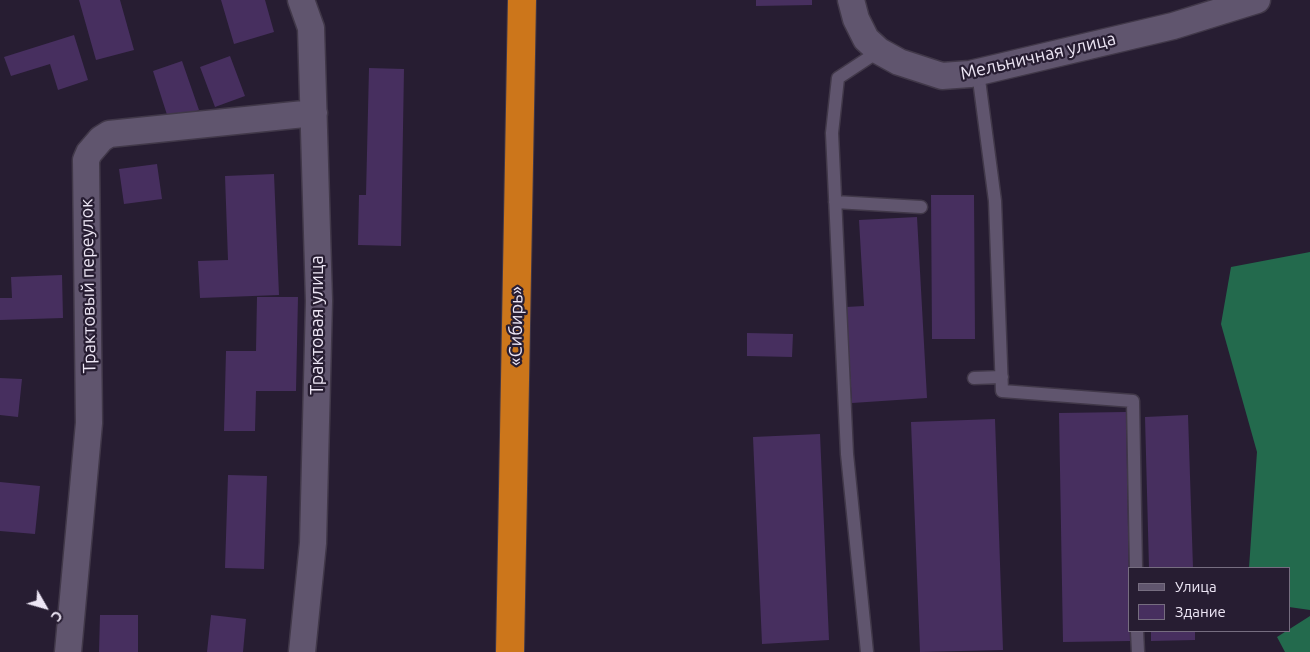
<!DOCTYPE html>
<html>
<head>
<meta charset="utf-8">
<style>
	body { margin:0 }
	#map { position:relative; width:1310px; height:652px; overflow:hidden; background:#271d32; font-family:Ubuntu,sans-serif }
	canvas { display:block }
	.legend { position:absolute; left:1128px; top:567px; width:162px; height:65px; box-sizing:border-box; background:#271d32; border:1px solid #766d80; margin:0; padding:6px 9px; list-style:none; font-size:15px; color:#ede6f5 }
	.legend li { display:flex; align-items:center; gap:10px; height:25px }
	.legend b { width:25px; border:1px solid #766d80 }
	.north { position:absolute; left:20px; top:582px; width:50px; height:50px; -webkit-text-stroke:4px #271d32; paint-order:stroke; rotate:128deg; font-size:14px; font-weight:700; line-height:20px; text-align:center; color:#ede6f5 }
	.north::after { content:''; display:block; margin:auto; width:18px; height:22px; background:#ede6f5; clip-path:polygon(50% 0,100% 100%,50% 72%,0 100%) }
</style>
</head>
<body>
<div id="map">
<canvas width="1310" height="652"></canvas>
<ul class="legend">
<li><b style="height:6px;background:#60556e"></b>Улица</li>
<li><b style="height:14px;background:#472f5f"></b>Здание</li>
</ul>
<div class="north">С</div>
</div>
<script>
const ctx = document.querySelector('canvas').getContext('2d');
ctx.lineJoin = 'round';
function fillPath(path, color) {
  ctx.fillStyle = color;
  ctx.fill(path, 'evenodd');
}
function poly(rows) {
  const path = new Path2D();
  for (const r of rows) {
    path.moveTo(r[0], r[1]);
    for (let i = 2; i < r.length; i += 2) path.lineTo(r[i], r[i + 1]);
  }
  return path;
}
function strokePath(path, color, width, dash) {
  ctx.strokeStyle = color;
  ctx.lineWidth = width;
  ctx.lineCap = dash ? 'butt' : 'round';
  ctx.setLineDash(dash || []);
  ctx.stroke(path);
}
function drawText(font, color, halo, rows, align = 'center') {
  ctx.font = font + ' Ubuntu,sans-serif';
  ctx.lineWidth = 4.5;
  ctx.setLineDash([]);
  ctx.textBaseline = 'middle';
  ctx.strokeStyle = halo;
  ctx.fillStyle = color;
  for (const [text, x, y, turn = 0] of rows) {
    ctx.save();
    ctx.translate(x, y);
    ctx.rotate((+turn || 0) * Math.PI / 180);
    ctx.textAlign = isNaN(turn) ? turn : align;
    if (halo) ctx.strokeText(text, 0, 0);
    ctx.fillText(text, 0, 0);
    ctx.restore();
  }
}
const forest = poly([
	[1310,252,1310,610,1289,607,1289,568,1249,568,1257,452,1221,324,1231,267],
	[1310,616,1310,652,1285,652,1277,637]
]);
const building = poly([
	[79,0,120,0,134,50,96,60],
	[221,0,265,0,274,32,234,44],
	[756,0,812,0,812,5,756,6],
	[74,35,88,80,58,90,50,64,11,76,4,57],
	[230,56,245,96,215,107,200,67],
	[182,61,199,110,169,121,153,71],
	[369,68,404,69,401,246,358,245,359,195,366,195],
	[157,164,162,199,124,204,119,169],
	[274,174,279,295,200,298,198,261,228,260,225,176],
	[931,195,974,195,975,339,932,339],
	[917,217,927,398,852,403,846,307,864,306,859,220],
	[62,275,63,318,0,320,0,298,12,298,11,277],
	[257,297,298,297,296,391,256,391,255,431,224,431,226,351,256,351],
	[747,333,793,334,792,357,747,356],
	[0,378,22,379,18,417,0,415],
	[1126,412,1130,641,1063,642,1059,413],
	[1188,415,1193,568,1149,568,1145,417],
	[995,419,1003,650,920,652,911,422],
	[820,434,829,640,762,644,753,437],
	[228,475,267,476,264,569,225,568],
	[0,482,40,486,35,534,0,531],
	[100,615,138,615,138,652,99,652],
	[211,615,246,619,243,652,207,652],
	[1151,631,1195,631,1195,640,1151,641]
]);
const lane = poly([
	[978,72,995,201,1002,391,1133,401,1136,568],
	[835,202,921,207],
	[974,378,1002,377],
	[1137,631,1138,652],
	[867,652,847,454,832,133,838,78,879,51]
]);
const street = poly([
	[301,0,311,28,319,301,313,543,302,652],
	[851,0,856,19,866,39,879,51,899,62,942,76,970,74,1173,26,1257,0],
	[68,652,89,423,86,160,89,153,101,139,109,134,314,113]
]);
const highway = poly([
	[510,652,522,0]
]);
const streetNames = [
	["Мельничная улица",1038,56,-13],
	["Трактовый переулок",88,286,-91],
	["Трактовая улица",317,325,-90],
	["«Сибирь»",516,326,-89]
];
fillPath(forest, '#236a4d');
fillPath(building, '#472f5f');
strokePath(lane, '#413849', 15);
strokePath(street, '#413849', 29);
strokePath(highway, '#413849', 30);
strokePath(lane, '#60556e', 12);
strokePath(street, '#60556e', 26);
strokePath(highway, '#cc761b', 28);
drawText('18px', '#ede6f5', '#271d32', streetNames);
</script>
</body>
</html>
